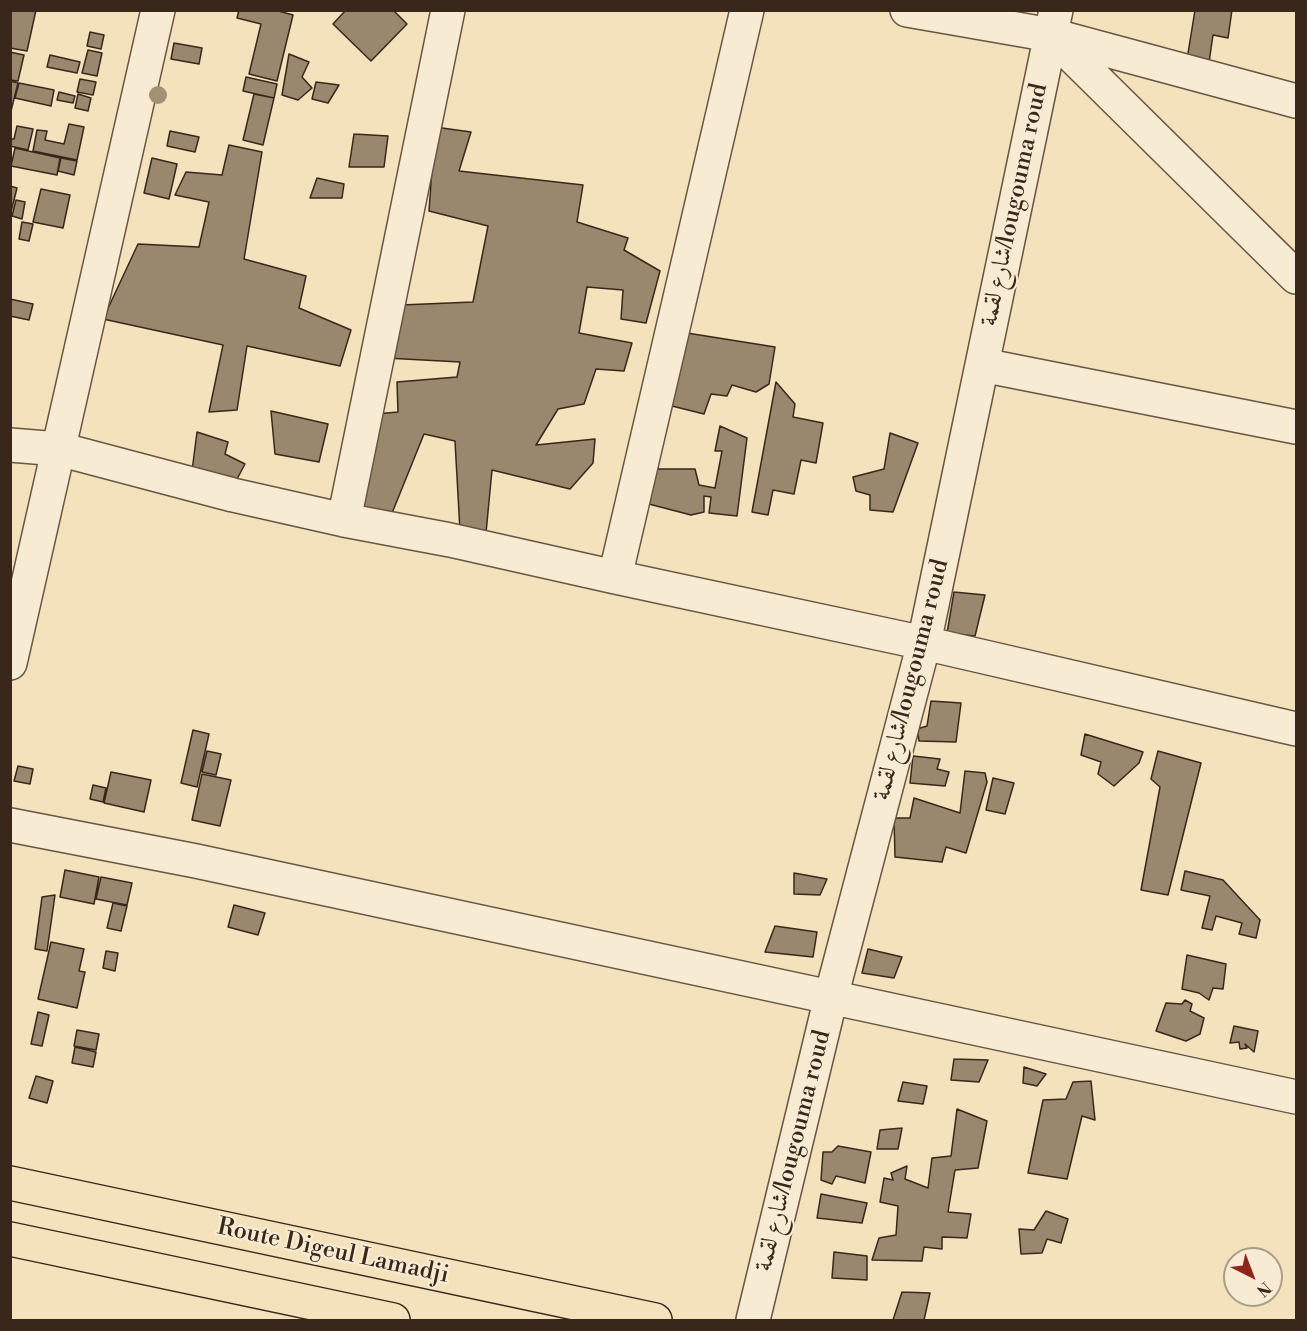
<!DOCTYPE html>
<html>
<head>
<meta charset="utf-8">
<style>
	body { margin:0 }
	#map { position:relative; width:1307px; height:1331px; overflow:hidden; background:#f3e2bb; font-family:"Libre Bodoni",serif }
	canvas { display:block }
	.frame { position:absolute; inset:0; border:12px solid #39271b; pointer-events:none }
	.north { position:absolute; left:1223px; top:1247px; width:60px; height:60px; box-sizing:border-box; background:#f7ecd3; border:2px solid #ab9d89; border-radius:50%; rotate:138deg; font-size:16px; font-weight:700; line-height:24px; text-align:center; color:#39271b }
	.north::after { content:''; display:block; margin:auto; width:21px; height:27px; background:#8f2418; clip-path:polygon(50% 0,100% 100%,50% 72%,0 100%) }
</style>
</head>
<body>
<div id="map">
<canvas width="1307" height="1331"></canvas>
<div class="frame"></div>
<div class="north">N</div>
</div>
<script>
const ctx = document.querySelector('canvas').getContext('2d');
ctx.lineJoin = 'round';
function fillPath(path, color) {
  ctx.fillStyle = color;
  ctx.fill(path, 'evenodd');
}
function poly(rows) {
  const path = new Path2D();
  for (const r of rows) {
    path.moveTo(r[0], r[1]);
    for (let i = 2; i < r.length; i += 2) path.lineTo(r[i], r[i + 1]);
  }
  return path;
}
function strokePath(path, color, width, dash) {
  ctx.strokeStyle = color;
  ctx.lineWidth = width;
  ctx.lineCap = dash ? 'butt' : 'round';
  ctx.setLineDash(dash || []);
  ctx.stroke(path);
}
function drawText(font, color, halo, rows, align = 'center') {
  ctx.font = font + ' "Libre Bodoni",Amiri,serif';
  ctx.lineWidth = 4.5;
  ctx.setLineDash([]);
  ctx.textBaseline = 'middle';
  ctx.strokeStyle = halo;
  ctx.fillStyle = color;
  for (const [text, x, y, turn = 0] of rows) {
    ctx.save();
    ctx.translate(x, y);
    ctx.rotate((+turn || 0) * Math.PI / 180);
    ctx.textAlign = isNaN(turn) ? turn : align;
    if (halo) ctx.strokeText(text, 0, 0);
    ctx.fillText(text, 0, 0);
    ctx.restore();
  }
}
const building = poly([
	[10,10,36,10,27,51,10,48,10,10],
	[239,10,275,10,293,15,277,81,249,74,261,24,237,18,239,10],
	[346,10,393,10,407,24,371,61,333,24,346,10],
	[1195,10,1232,10,1228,38,1213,35,1207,76,1185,72,1195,10],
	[90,32,104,35,101,49,87,46,90,32],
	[174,43,202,48,199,64,171,59,174,43],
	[88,50,102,53,97,76,82,73,88,50],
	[10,52,24,55,18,81,10,80,10,52],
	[289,54,309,62,302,77,312,88,298,100,282,95,289,54],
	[50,55,80,62,77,73,47,67,50,55],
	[246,77,277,84,274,98,243,91,246,77],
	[80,79,96,82,93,95,77,92,80,79],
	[10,81,18,83,10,115,10,81],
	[316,82,339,85,328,103,312,99,316,82],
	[19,83,54,90,51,106,15,98,19,83],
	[59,92,75,96,73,103,57,100,59,92],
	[78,94,91,98,88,111,75,108,78,94],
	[254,94,274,98,263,145,243,140,254,94],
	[69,124,84,127,77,160,33,151,37,130,47,131,45,140,64,144,69,124],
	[17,126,33,129,28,150,10,146,10,139,14,139,17,126],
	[435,127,471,132,459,171,583,185,577,222,628,238,624,250,660,271,646,323,621,319,623,290,587,287,579,333,632,343,624,371,596,369,584,404,558,409,536,445,595,439,593,463,570,489,492,470,486,533,460,531,455,441,424,434,388,523,362,509,375,414,398,412,397,382,457,377,460,362,386,358,401,305,473,302,488,226,429,211,435,127],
	[170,131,199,137,195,152,167,146,170,131],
	[354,134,388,136,384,167,349,167,354,134],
	[229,145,262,152,244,259,306,276,299,308,351,330,340,366,247,346,237,410,209,412,223,345,103,319,138,244,199,247,209,202,175,195,186,172,222,175,229,145],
	[15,148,60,158,57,175,11,166,15,148],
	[61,158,77,161,74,175,58,171,61,158],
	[152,158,177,164,169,199,144,193,152,158],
	[317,178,344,184,342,198,310,198,317,178],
	[10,186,17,188,10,216,10,186],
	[41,189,70,195,63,228,33,222,41,189],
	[16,200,25,202,22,219,12,216,16,200],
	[22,222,33,224,29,241,19,239,22,222],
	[10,299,33,304,29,320,10,316,10,299],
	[687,333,775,347,769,384,756,392,732,385,727,396,711,394,704,414,672,406,687,333],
	[776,382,795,404,793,417,823,423,816,463,801,460,794,494,773,490,768,515,752,512,776,382],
	[271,411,328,424,319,462,275,454,271,411],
	[720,426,747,438,737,516,709,513,711,497,704,496,704,512,691,515,645,503,649,469,695,469,699,485,715,488,722,451,715,451,720,426],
	[197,432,228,442,225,454,245,464,236,481,192,471,197,432],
	[890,433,918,443,893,512,870,510,870,495,856,491,853,477,884,469,890,433],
	[954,592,985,595,975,636,947,633,954,592],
	[931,701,961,703,956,742,919,741,917,729,927,726,931,701],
	[193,730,209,734,197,787,181,783,193,730],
	[1085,734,1143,752,1139,763,1114,786,1098,774,1101,762,1081,755,1085,734],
	[207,751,221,754,216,775,202,772,207,751],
	[1158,751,1201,763,1168,895,1141,890,1160,787,1151,779,1158,751],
	[913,756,940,759,937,769,949,772,945,786,910,783,913,756],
	[18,766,33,769,30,784,14,781,18,766],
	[965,771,985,773,987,782,966,853,946,847,942,862,895,857,894,818,910,818,914,798,960,813,965,771],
	[111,772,151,780,144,812,104,803,111,772],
	[202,774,231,780,220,826,192,820,202,774],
	[993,778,1014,783,1005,814,986,810,993,778],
	[93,785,106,788,103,802,90,799,93,785],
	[65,870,99,877,94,904,60,897,65,870],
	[1185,871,1223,880,1260,920,1256,938,1239,934,1242,923,1216,916,1212,930,1202,928,1210,896,1181,890,1185,871],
	[794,873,827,879,820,895,794,894,794,873],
	[101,877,132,883,127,905,96,899,101,877],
	[55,895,47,951,35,949,42,897,55,895],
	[113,903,127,906,121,931,107,928,113,903],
	[234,905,265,913,258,935,228,927,234,905],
	[775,926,817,932,813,957,765,952,775,926],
	[51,942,84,949,79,971,85,972,77,1008,38,999,51,942],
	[868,949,902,957,894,978,862,973,868,949],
	[106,951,118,953,115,971,103,968,106,951],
	[1187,955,1226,964,1223,989,1213,988,1209,1000,1199,993,1182,989,1187,955],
	[1185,1000,1192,1004,1190,1011,1204,1018,1200,1034,1186,1041,1156,1031,1166,1003,1182,1004,1185,1000],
	[38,1012,49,1015,42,1046,31,1044,38,1012],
	[1234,1026,1258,1031,1254,1052,1245,1044,1247,1048,1240,1049,1239,1042,1230,1043,1234,1026],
	[77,1030,99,1034,96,1050,74,1046,77,1030],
	[75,1047,96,1052,93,1067,72,1063,75,1047],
	[954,1059,988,1060,979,1082,951,1080,954,1059],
	[1024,1067,1046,1074,1037,1086,1023,1083,1024,1067],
	[36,1076,53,1081,47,1103,29,1098,36,1076],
	[1091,1081,1095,1120,1082,1116,1067,1179,1028,1173,1043,1100,1066,1099,1073,1082,1091,1081],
	[903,1082,927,1086,923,1104,898,1101,903,1082],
	[957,1109,987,1121,978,1168,955,1170,948,1212,971,1214,967,1238,942,1237,942,1249,924,1247,922,1261,872,1260,879,1238,896,1235,898,1206,880,1202,884,1178,893,1180,891,1173,907,1166,905,1179,928,1188,932,1158,951,1156,957,1109],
	[902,1128,898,1149,877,1149,880,1130,902,1128],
	[838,1146,871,1152,865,1183,836,1176,832,1184,821,1180,823,1152,832,1152,838,1146],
	[821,1194,867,1203,862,1223,817,1218,821,1194],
	[1046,1211,1068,1219,1061,1243,1047,1239,1042,1253,1021,1254,1019,1229,1034,1230,1046,1211],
	[834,1252,867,1256,867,1280,832,1278,834,1252],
	[902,1292,930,1293,924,1320,893,1320,902,1292]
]);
const minor = poly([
	[907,10,1051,35,1296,101],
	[1052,36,1296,277],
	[982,365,1296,427],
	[10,445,59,449,233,495,344,520,450,540,615,577,924,643,1296,729],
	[344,520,448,10],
	[615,577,747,10],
	[10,663,158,10],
	[10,825,196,861,1296,1097],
	[753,1320,831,997,924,643,1056,10]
]);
const major = poly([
	[10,1183,655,1320],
	[10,1239,393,1320]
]);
const trees = [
	[158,95]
];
const streetNames = [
	["شارع لقمة/lougouma roud",1015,205,-78],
	["شارع لقمة/lougouma roud",912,680,-76],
	["شارع لقمة/lougouma roud",794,1151,-76],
	["Route Digeul Lamadji",333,1252,12]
];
fillPath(building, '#9a886e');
strokePath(building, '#39271b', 1.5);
strokePath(minor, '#685643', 36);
strokePath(major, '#39271b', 36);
strokePath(minor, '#f7ecd3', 33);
strokePath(major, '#f3e2bb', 33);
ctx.fillStyle = '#a29175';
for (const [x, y] of trees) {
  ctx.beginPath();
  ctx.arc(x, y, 9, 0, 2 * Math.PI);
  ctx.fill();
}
drawText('24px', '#39271b', '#f7ecd3', streetNames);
</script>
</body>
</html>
